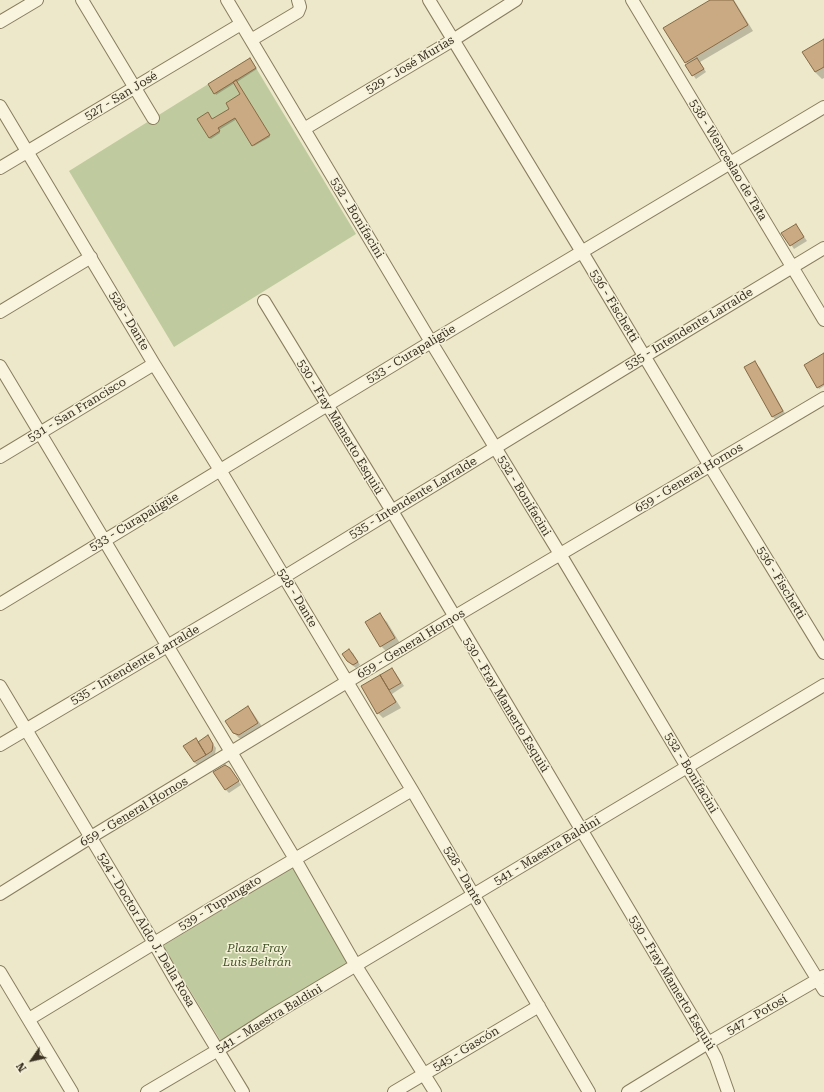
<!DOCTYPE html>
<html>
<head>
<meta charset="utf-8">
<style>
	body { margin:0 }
	#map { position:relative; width:824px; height:1092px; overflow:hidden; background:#ede8ca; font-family:"Roboto Serif",serif }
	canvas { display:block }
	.north { position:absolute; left:12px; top:1040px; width:40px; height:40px; -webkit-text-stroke:3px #f5f1d9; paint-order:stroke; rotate:236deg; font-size:11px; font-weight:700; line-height:16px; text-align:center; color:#3a3122 }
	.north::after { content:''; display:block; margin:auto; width:14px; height:18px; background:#3a3122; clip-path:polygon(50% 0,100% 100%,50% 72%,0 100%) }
</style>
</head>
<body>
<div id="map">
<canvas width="824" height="1092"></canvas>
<div class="north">N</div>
</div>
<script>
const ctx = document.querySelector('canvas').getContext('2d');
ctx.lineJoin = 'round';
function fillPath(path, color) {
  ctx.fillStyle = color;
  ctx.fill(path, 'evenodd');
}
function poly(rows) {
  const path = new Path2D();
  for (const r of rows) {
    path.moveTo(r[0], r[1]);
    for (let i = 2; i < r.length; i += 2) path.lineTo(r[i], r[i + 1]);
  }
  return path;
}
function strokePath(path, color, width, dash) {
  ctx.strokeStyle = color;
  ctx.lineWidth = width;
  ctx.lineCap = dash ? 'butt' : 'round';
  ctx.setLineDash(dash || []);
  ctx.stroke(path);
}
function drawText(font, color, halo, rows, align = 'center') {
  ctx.font = font + ' "Roboto Serif",serif';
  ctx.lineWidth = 3;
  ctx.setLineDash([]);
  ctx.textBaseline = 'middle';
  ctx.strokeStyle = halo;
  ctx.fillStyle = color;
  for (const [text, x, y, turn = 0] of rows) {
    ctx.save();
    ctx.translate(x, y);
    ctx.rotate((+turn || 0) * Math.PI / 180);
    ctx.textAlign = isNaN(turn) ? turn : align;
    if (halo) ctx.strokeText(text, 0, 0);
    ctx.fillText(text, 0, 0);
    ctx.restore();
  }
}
const green = poly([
	[250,58,356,234,174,347,69,171],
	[292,867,351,965,222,1043,163,946]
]);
const shadow = poly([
	[712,0,734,0,753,31,700,62,706,72,696,79,693,75,688,65,665,28],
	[824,40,824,78,822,79,815,72],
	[251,60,257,69,237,82,270,137,254,146,237,119,219,130,220,133,211,139,209,138,213,120,231,109,242,94,235,83,216,95,215,93],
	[796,225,807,241,794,249,783,233],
	[824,354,824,386,819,389,818,387],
	[754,362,760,368,787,417,778,422,773,417,746,367],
	[380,615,387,622,401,645,388,653,381,646],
	[349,650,353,653,360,665,356,668,347,661],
	[392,669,395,672,404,686,392,694,401,708,383,718,378,713,362,687],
	[248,708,253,713,263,728,245,740,239,738,234,733],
	[207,737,216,748,215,754,210,757,216,766,205,772,194,762,198,742],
	[230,769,233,772,241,785,229,793,225,789]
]);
const building = poly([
	[710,0,733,0,748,25,685,63,663,28,710,0],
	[824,39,824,67,815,72,802,52,824,39],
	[250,58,256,68,214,94,208,84,250,58],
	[697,58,704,69,692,76,685,65,697,58],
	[236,80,270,135,252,146,235,118,218,128,220,131,209,138,197,119,208,112,212,119,229,109,226,103,240,94,233,82,236,80],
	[796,224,804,237,790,246,781,233,796,224],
	[824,353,824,384,817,388,804,365,824,353],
	[755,361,783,411,772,417,744,367,755,361],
	[380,613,395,638,380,647,365,622,380,613],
	[349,649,358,662,353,665,347,661,342,654,349,649],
	[392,668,401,683,389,690,380,675,392,668],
	[380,675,396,702,377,714,361,686,380,675],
	[248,706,258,723,239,735,233,733,225,721,248,706],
	[208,735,213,744,212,751,206,755,198,742,208,735],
	[196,738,206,755,194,762,183,746,196,738],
	[225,765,230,768,239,781,225,790,213,772,225,765]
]);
const minor = poly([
	[82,0,153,118],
	[227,0,431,342,560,554,687,767,824,990],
	[429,0,582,252,710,466,824,653],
	[632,0,824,320],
	[0,22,37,0],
	[251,40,298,12,300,7,298,0],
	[0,106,154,364,220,470,412,790,589,1092],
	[304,129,453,40,516,0],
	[0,168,241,24],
	[264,301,392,511,708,1043,716,1058,728,1092],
	[0,312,91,257],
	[0,366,295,859,356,966,435,1092],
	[0,457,154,364],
	[0,604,431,342,824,107],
	[0,686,154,943,180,988,243,1092],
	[0,745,284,577,645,356,824,248],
	[0,894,91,837,454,617,824,398],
	[0,972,72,1092],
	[29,1019,212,908,412,790],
	[147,1092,218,1050,271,1016,687,767,824,685],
	[394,1092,539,1006],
	[628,1092,708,1043,824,976]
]);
const streetNames = [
	["529 - José Murías",410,65,-31],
	["527 - San José",121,96,-31],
	["538 - Wenceslao de Tata",728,160,59],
	["532 - Bonifacini",357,218,59],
	["536 - Fischetti",614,306,59],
	["528 - Dante",129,321,59],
	["535 - Intendente Larralde",689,329,-31],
	["533 - Curapaligüe",411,354,-31],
	["531 - San Francisco",77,410,-31],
	["530 - Fray Mamerto Esquiú",340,427,59],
	["659 - General Hornos",689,478,-31],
	["532 - Bonifacini",524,496,59],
	["535 - Intendente Larralde",413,498,-31],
	["533 - Curapaligüe",134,522,-31],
	["536 - Fischetti",781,583,59],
	["528 - Dante",297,598,59],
	["659 - General Hornos",411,644,-31],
	["535 - Intendente Larralde",135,665,-30],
	["530 - Fray Mamerto Esquiú",506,705,59],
	["532 - Bonifacini",691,773,59],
	["659 - General Hornos",134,812,-31],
	["541 - Maestra Baldini",547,851,-31],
	["528 - Dante",463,876,60],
	["539 - Tupungato",220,903,-31],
	["524 - Doctor Aldo J. Della Rosa",146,930,59],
	["530 - Fray Mamerto Esquiú",672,983,59],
	["547 - Potosí",757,1015,-30],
	["541 - Maestra Baldini",269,1019,-31],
	["545 - Gascón",466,1049,-31]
];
const parkNames = [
	["Plaza Fray",257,948],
	["Luis Beltrán",257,962]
];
fillPath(green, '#bfcb9e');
fillPath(shadow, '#0003');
fillPath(building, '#c9aa82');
strokePath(building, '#876a46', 1);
strokePath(minor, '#897c5f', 14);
strokePath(minor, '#f8f4dd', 12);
drawText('12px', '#3a3122', '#f5f1d9', streetNames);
drawText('italic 12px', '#445629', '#f5f1d9', parkNames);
</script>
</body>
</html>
